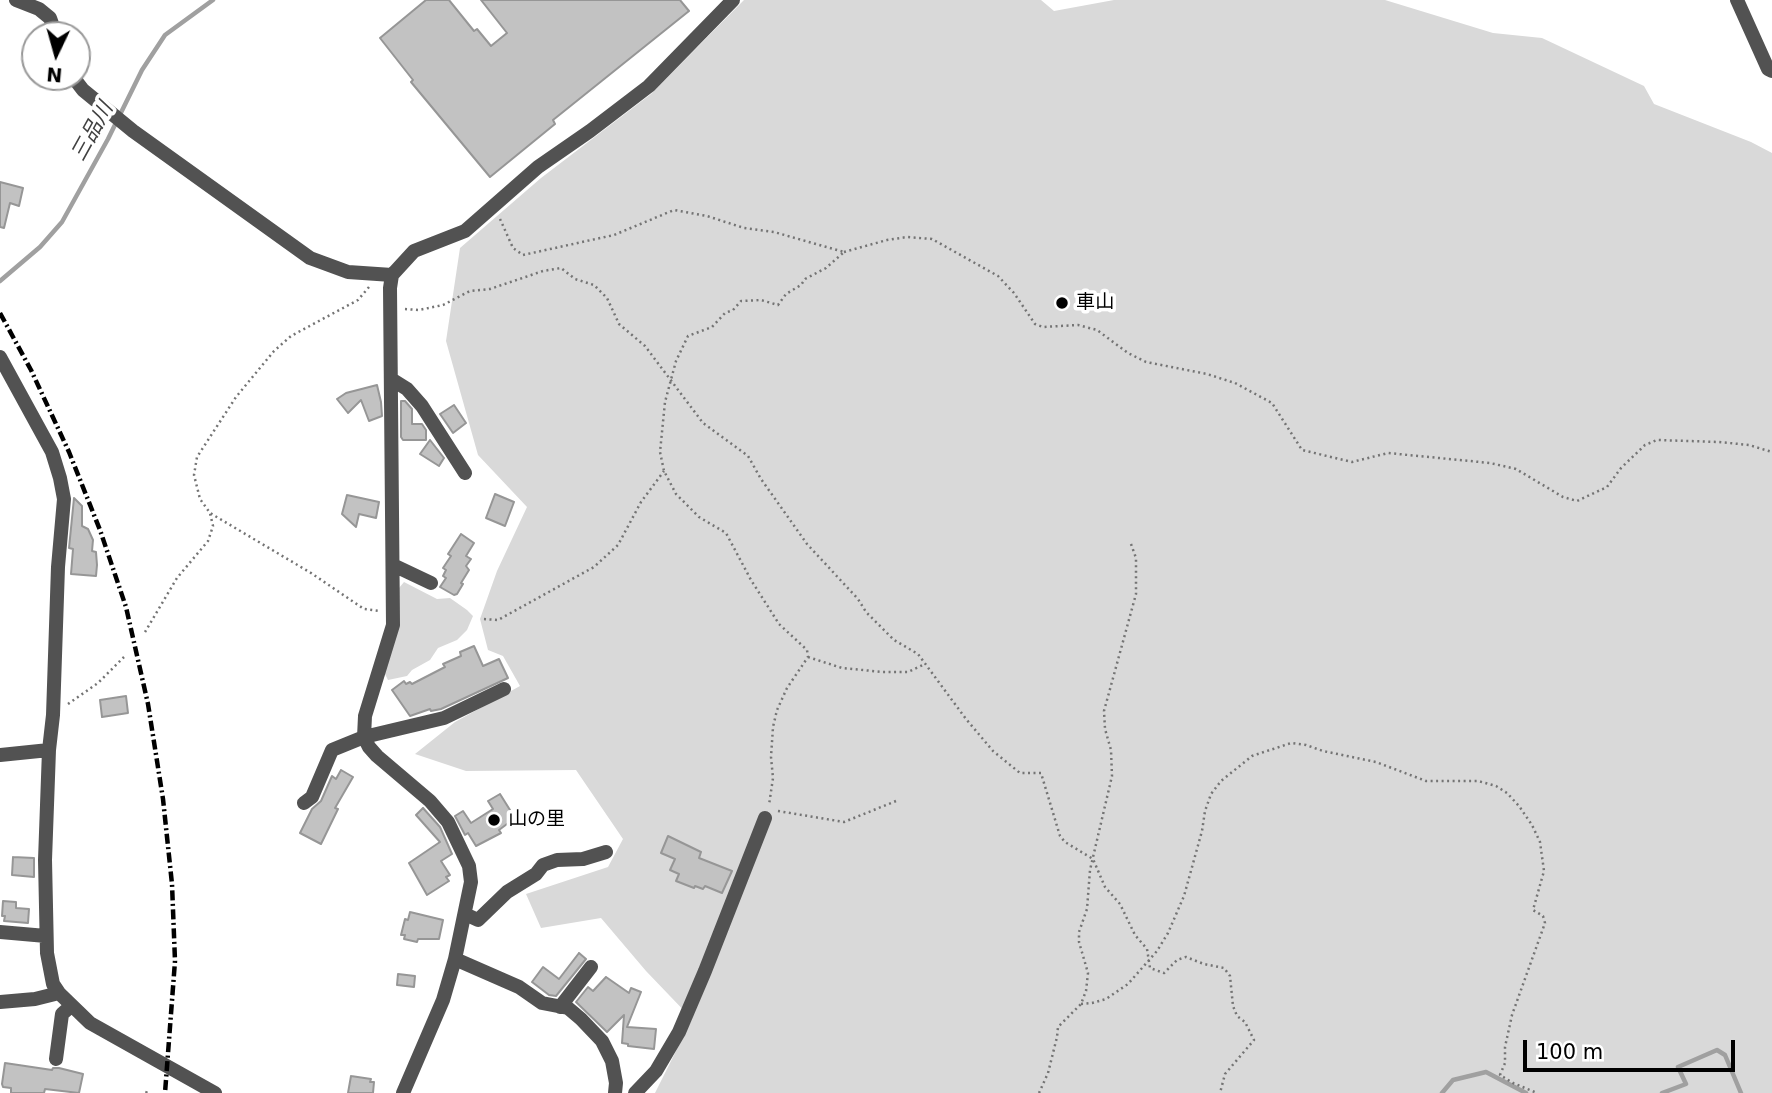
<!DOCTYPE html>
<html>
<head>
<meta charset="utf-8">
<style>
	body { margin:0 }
	#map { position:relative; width:1772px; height:1093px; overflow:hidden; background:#fff; font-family:"DejaVu Sans",sans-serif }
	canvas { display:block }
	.north { position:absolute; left:21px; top:21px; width:70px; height:70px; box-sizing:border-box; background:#fff; border:2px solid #999; border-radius:50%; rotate:185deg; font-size:19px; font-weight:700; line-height:28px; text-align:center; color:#000 }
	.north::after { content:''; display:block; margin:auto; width:24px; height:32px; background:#000; clip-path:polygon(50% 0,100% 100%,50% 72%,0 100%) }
	.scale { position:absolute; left:1523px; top:1040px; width:212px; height:32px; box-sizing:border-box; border:4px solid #000; border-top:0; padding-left:9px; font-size:21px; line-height:24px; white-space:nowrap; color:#000; -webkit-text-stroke:5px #fff; paint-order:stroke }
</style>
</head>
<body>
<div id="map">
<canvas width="1772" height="1093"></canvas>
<div class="north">N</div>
<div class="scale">100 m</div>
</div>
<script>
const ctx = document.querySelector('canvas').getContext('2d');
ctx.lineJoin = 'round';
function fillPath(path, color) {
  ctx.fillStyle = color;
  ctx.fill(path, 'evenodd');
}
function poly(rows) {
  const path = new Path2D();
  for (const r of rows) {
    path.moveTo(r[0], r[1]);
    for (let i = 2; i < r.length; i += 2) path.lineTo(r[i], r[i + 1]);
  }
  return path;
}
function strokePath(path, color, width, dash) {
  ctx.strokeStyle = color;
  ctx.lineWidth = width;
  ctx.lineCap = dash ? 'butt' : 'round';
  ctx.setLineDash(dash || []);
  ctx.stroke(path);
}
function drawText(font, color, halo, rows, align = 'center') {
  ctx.font = font + ' "DejaVu Sans","Noto Sans JP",sans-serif';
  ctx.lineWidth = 7;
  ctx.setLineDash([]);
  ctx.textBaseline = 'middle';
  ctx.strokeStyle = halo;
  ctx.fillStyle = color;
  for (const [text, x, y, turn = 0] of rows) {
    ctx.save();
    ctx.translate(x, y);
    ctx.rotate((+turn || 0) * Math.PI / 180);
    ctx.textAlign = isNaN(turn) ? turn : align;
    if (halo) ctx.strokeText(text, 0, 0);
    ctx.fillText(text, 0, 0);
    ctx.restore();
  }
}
const green = poly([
	[744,0,1041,0,1054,11,1114,0,1385,0,1493,33,1542,38,1644,86,1654,104,1751,142,1772,153,1772,1093,655,1093,692,1019,646,971,601,918,541,928,526,894,608,867,623,839,576,770,466,771,415,754,455,722,520,686,503,656,488,650,480,619,497,571,527,507,478,455,446,341,460,248,541,178,651,94],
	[404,582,437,599,450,598,467,610,473,616,467,630,457,640,438,648,430,660,412,670,407,676,388,680,384,672,399,588]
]);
const stream = poly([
	[0,281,40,247,62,222,108,139,142,70,165,35,213,0],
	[1442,1093,1453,1080,1486,1072,1526,1093],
	[1662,1093,1686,1084,1678,1067,1717,1050,1725,1055,1741,1093]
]);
const building = poly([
	[426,0,449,0,474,31,477,29,491,46,507,33,481,0,680,0,689,11,553,120,555,124,490,177,411,82,413,80,380,38,426,0],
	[0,182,23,188,19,206,10,203,4,228,0,227,0,182],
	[377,385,381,402,382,416,369,421,361,400,348,413,337,399,346,393,377,385],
	[401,401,405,401,412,409,412,424,422,424,426,430,426,440,403,440,401,437,401,401],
	[454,405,466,423,453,433,440,414,454,405],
	[430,440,444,458,439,466,420,454,430,440],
	[495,494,514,502,505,526,486,518,495,494],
	[347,495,379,502,376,518,359,514,356,527,342,514,347,495],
	[74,498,82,506,82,526,88,529,93,540,92,551,96,552,97,565,96,576,71,574,73,549,69,548,74,498],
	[461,534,474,543,466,556,471,559,466,566,469,570,461,583,463,584,457,594,454,595,440,587,446,578,443,576,446,570,443,568,451,556,448,554,461,534],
	[474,646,483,666,499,659,508,678,441,709,431,711,430,709,410,716,392,690,404,681,406,684,410,682,412,684,445,667,443,664,461,656,460,652,474,646],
	[126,696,128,713,102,717,100,700,126,696],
	[341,770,353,777,335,808,338,809,321,844,300,833,312,809,321,801,332,776,336,779,341,770],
	[500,794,515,818,499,830,501,833,476,846,468,833,465,835,455,816,463,811,471,823,493,809,488,801,500,794],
	[423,808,440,827,452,854,441,861,450,875,446,877,449,881,427,895,409,863,440,842,416,815,423,808],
	[668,836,701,852,699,858,732,871,722,893,705,886,703,889,695,886,694,888,676,881,679,874,670,870,675,859,661,853,668,836],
	[13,857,34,858,34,877,12,875,13,857],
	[3,901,16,902,16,908,29,909,28,923,4,921,5,916,2,916,3,901],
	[410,912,443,920,439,939,418,939,417,942,404,939,405,935,401,935,405,919,408,920,410,912],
	[579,953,586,959,556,996,549,995,532,982,543,967,559,979,579,953],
	[398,974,415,976,414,987,397,985,398,974],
	[606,977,629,993,631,988,641,992,627,1027,656,1029,654,1049,628,1046,628,1044,622,1043,624,1015,607,1032,576,1002,588,987,593,991,606,977],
	[5,1063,52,1070,53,1068,59,1068,83,1074,79,1093,45,1089,44,1093,11,1093,11,1088,3,1087,2,1084,5,1063],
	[351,1076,371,1079,370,1082,374,1082,373,1093,348,1093,351,1076]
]);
const path = poly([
	[500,219,513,248,523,255,614,235,674,210,707,216,744,228,774,232,844,252,826,268,805,279,801,285,786,294,778,305,761,300,741,301,733,310,725,313,712,327,688,336,676,361,665,402,660,452,664,471,676,494,699,517,726,533,751,580,779,624,807,650,808,657,787,688,777,710,773,727,771,757,773,778,769,805],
	[844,252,887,240,907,237,932,239,998,276,1014,293,1035,324,1043,327,1078,325,1097,330,1128,353,1146,362,1207,374,1235,383,1272,403,1302,450,1352,462,1388,453,1490,463,1516,469,1563,497,1577,501,1607,487,1621,468,1645,445,1657,440,1719,442,1749,445,1772,452],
	[369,287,358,300,291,336,274,351,236,397,197,457,194,475,200,499,210,513,311,573,364,609,380,611],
	[405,309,419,310,443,305,470,291,490,289,543,271,561,268,575,279,594,285,607,298,619,324,645,346,703,423,748,456,761,479,807,544,858,599,866,612,894,640,918,654,966,719,993,751,1020,773,1041,773,1060,836,1065,842,1093,859,1105,887,1120,904,1135,935,1147,949,1150,968,1164,973,1177,960,1186,957,1204,964,1224,968,1230,976,1233,1006,1237,1016,1245,1022,1254,1040,1225,1074,1220,1093],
	[484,619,498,620,594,567,618,545,641,502,664,471],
	[145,632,177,578,208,541,213,526,210,513],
	[808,657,842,668,883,672,908,672,925,664],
	[68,704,98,683,124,657],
	[778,811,844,822,896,801],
	[1081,1004,1092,1003,1106,999,1128,984,1157,951,1168,933,1184,896,1202,831,1205,811,1211,794,1221,781,1252,756,1291,743,1306,745,1323,751,1376,762,1426,781,1478,781,1496,786,1507,793,1519,806,1532,825,1540,842,1544,871,1533,910,1543,916,1545,923,1512,1015,1505,1047,1505,1063,1500,1075,1513,1083,1537,1093],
	[146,1093,147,1091],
	[1039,1093,1048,1073,1057,1037,1058,1027,1081,1004,1086,991,1088,973,1079,942,1079,932,1087,909,1090,870,1112,776,1111,750,1105,729,1104,711,1136,594,1136,558,1131,544]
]);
const minor = poly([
	[16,0,39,9,50,18,56,35],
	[1737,0,1768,69,1772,71],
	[73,77,83,90,133,131,310,258,348,272,392,275],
	[0,357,52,452,60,478,64,499,58,567,53,715,49,750,45,860,47,953,53,984,59,993,90,1023,215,1093],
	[391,379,407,389,422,406,465,473],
	[393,565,431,583],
	[0,755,49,750],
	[304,803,312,797,332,750,364,737,444,718,504,689],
	[465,914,478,920,507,892,536,874,543,865,557,860,583,859,606,852],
	[0,932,46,936],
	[455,959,519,987,542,1003,568,1008,581,1019,602,1041,612,1061,616,1083,615,1093],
	[0,1002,35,999,59,993],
	[560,1007,591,967],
	[56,1059,62,1014,71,1006],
	[403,1093,443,1000,455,959,471,882,469,866,448,822,430,801,377,756,369,747,364,737,365,716,393,625,390,288,392,275,414,251,465,231,538,167,590,131,649,86,733,0],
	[635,1093,656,1071,679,1032,705,971,765,818]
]);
const rail = poly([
	[0,313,31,370,69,452,100,530,126,607,148,704,163,799,172,884,175,961,165,1093]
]);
const markers = [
	[1062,303,7,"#000"],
	[494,820,7,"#000"]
];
const poiNames = [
	["車山",1076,303],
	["山の里",508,820]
];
const waterNames = [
	["三品川",93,132,-61]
];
fillPath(green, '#d9d9d9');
strokePath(stream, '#a0a0a0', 4.5);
fillPath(building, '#c2c2c2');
strokePath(building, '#969696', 2);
strokePath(path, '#747474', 2.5, [2, 3.5]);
strokePath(minor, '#525252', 14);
strokePath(rail, '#000', 4.5, [10, 3.5, 2, 3.5]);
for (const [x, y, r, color] of markers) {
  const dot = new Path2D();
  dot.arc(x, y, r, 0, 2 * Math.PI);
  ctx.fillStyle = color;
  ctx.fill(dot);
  strokePath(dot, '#fff', 2.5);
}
drawText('19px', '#000', '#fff', poiNames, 'left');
drawText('italic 21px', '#414141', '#fff', waterNames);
</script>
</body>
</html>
